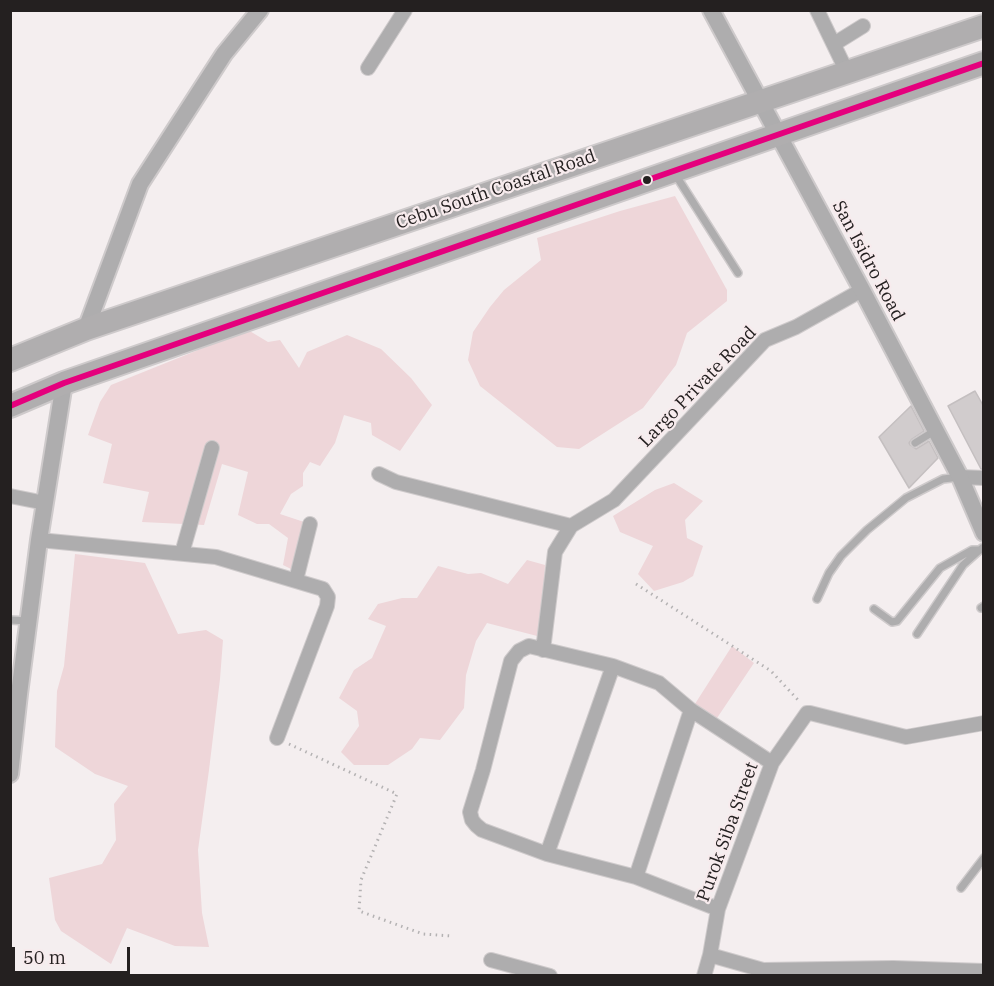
<!DOCTYPE html>
<html>
<head>
<meta charset="utf-8">
<style>
	body { margin:0 }
	#map { position:relative; width:994px; height:986px; overflow:hidden; background:#f4eeef; font-family:"IBM Plex Serif",serif }
	canvas { display:block }
	.frame { position:absolute; inset:0; border:12px solid #242020; pointer-events:none }
	.scale { position:absolute; left:12px; top:947px; width:118px; height:27px; box-sizing:border-box; border:3px solid #242020; border-top:0; padding-left:8px; font-size:18px; line-height:21px; white-space:nowrap; color:#242020; -webkit-text-stroke:4px #f7ebed; paint-order:stroke }
</style>
</head>
<body>
<div id="map">
<canvas width="994" height="986"></canvas>
<div class="frame"></div>
<div class="scale">50 m</div>
</div>
<script>
const ctx = document.querySelector('canvas').getContext('2d');
ctx.lineJoin = 'round';
function fillPath(path, color) {
  ctx.fillStyle = color;
  ctx.fill(path, 'evenodd');
}
function poly(rows) {
  const path = new Path2D();
  for (const r of rows) {
    path.moveTo(r[0], r[1]);
    for (let i = 2; i < r.length; i += 2) path.lineTo(r[i], r[i + 1]);
  }
  return path;
}
function strokePath(path, color, width, dash) {
  ctx.strokeStyle = color;
  ctx.lineWidth = width;
  ctx.lineCap = dash ? 'butt' : 'round';
  ctx.setLineDash(dash || []);
  ctx.stroke(path);
}
function drawText(font, color, halo, rows, align = 'center') {
  ctx.font = font + ' "IBM Plex Serif",serif';
  ctx.lineWidth = 4.5;
  ctx.setLineDash([]);
  ctx.textBaseline = 'middle';
  ctx.strokeStyle = halo;
  ctx.fillStyle = color;
  for (const [text, x, y, turn = 0] of rows) {
    ctx.save();
    ctx.translate(x, y);
    ctx.rotate((+turn || 0) * Math.PI / 180);
    ctx.textAlign = isNaN(turn) ? turn : align;
    if (halo) ctx.strokeText(text, 0, 0);
    ctx.fillText(text, 0, 0);
    ctx.restore();
  }
}
const green = poly([
	[675,196,727,290,727,301,687,333,676,365,643,408,579,449,557,447,480,386,468,360,473,332,490,307,504,290,541,260,537,238,620,211],
	[248,330,268,342,280,340,299,368,307,352,347,335,381,349,411,378,432,405,400,451,372,435,371,423,344,415,335,443,320,466,310,462,303,473,303,486,291,494,280,514,310,524,291,569,283,565,288,538,269,524,257,524,238,515,248,472,222,464,204,525,142,522,149,492,103,483,112,444,88,435,100,402,111,385],
	[674,483,703,501,685,520,687,538,703,546,693,576,683,582,654,591,638,574,653,546,620,532,613,516,655,490],
	[75,554,145,563,178,634,206,630,223,640,220,679,209,770,198,850,202,913,209,947,175,946,127,928,111,964,61,931,55,920,49,878,102,864,116,840,114,804,128,786,95,774,55,747,57,691,64,666],
	[527,560,545,565,541,637,487,623,476,641,466,675,464,708,440,740,420,738,412,749,388,765,354,765,341,752,359,726,357,711,339,698,354,670,372,658,386,626,368,619,378,604,402,598,417,598,438,566,468,574,481,573,508,584],
	[732,646,754,663,715,721,693,707]
]);
const building = poly([
	[975,391,984,407,984,469,981,469,948,406,975,391],
	[911,406,924,431,912,439,909,443,910,445,916,449,929,441,938,458,909,488,879,437,911,406]
]);
const path = poly([
	[636,584,771,671,799,701],
	[289,744,397,794,361,880,359,911,423,934,452,936]
]);
const service = poly([
	[675,174,738,273],
	[915,443,936,430],
	[817,599,829,573,841,556,867,530,906,498,943,479,960,477],
	[981,608,984,606],
	[874,609,892,622,897,621,940,568,972,550,981,550],
	[10,620,28,621],
	[917,634,963,565,982,548],
	[961,888,984,858]
]);
const minor = poly([
	[817,10,847,72],
	[834,44,863,26],
	[368,68,405,10],
	[379,474,396,482,571,526],
	[960,477,984,478],
	[10,496,45,503],
	[39,540,216,557,323,589,328,597,327,606,277,738],
	[182,553,212,448],
	[296,580,310,524],
	[543,650,555,552,571,526,614,500,765,340,796,327,862,290],
	[547,854,613,666],
	[636,877,691,710],
	[718,909,636,877,547,854,482,830,476,825,472,820,470,812,483,770,511,661,519,651,529,646,613,666,659,683,691,710,772,763],
	[710,955,763,970,893,968,984,971],
	[491,960,550,976],
	[704,976,710,955,718,909,772,763,807,713,810,713,906,737,984,723]
]);
const tertiary = poly([
	[711,10,862,290,960,477,984,533],
	[86,329,140,184,224,54,260,10],
	[10,774,19,694,39,540,64,383]
]);
const trunk = poly([
	[10,360,86,329,984,26],
	[10,406,64,383,984,63]
]);
const bus1 = poly([
	[10,406,64,383,984,63]
]);
const markers = [
	[647,180,5,"#242020"]
];
const streetNames = [
	["Cebu South Coastal Road",496,190,-19],
	["San Isidro Road",868,261,62],
	["Largo Private Road",698,387,-46],
	["Purok Siba Street",728,832,-70]
];
fillPath(green, '#eed6d9');
fillPath(building, '#d1cccd');
strokePath(building, '#c4bfc0', 1.5);
strokePath(service, '#cecacb', 10);
strokePath(minor, '#cecacb', 16);
strokePath(tertiary, '#cecacb', 20);
strokePath(trunk, '#cecacb', 26);
strokePath(path, '#b4b2b3', 3, [1.5, 4.5]);
strokePath(service, '#aeadae', 7);
strokePath(minor, '#aeadae', 14);
strokePath(tertiary, '#aeadae', 16);
strokePath(trunk, '#b0aeaf', 22);
strokePath(bus1, '#e5007d', 6);
for (const [x, y, r, color] of markers) {
  const dot = new Path2D();
  dot.arc(x, y, r, 0, 2 * Math.PI);
  ctx.fillStyle = color;
  ctx.fill(dot);
  strokePath(dot, '#f7ebed', 2);
}
drawText('18px', '#242020', '#f7ebed', streetNames);
</script>
</body>
</html>
